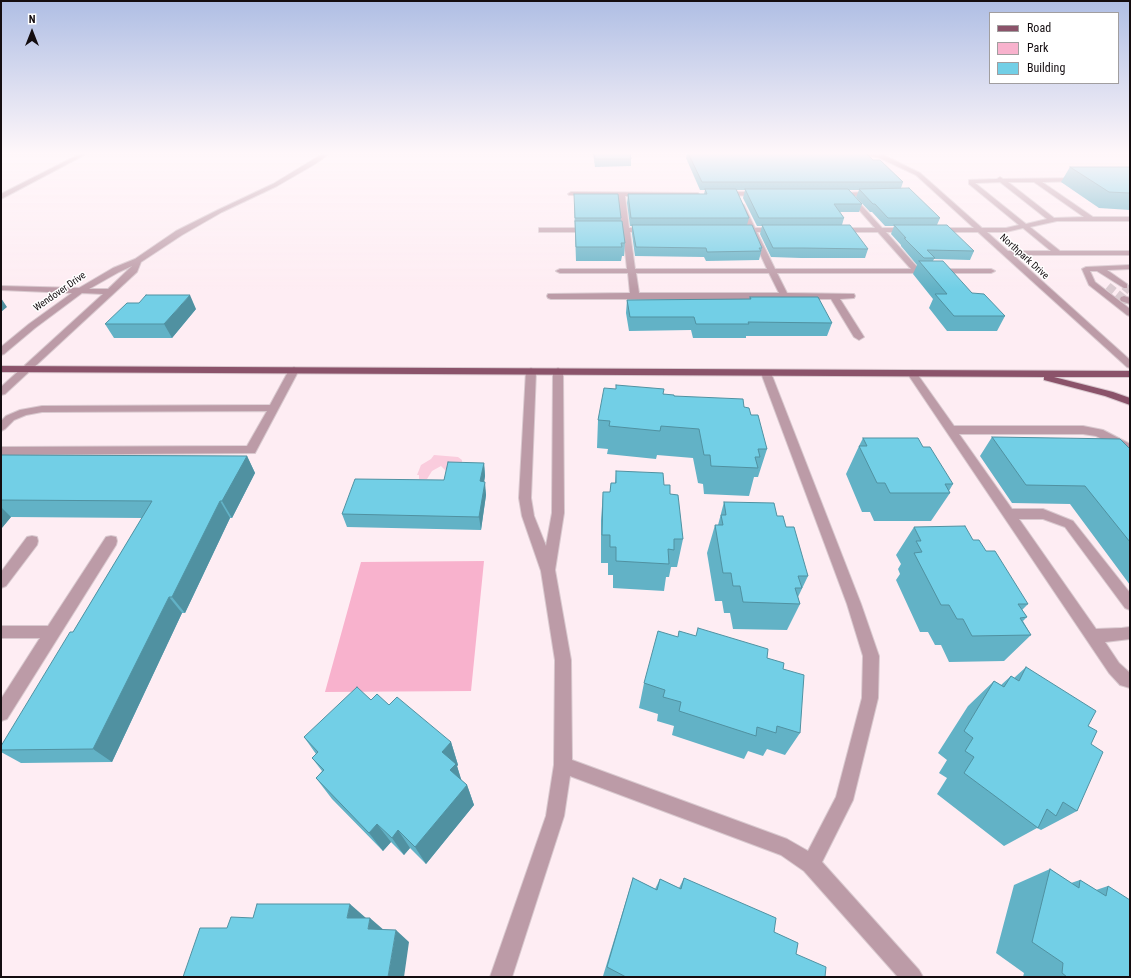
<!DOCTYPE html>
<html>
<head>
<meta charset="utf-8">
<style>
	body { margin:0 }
	#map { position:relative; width:1131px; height:978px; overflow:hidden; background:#feedf3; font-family:"Roboto Condensed",sans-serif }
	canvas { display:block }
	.frame { position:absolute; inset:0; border:2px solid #140d10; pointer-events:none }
	.legend { position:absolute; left:989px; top:12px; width:130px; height:72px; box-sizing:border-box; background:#fff; border:1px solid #a19e9f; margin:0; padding:5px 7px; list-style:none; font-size:12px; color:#140d10 }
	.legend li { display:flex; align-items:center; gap:8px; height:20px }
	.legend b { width:20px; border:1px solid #a19e9f }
	.north { position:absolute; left:12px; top:12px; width:40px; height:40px; -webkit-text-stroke:3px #fff; paint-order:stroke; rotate:0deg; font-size:11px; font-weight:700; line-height:16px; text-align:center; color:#140d10 }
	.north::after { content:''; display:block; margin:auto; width:14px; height:18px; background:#140d10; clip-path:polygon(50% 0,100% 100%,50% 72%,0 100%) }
</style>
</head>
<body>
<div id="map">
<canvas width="1131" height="978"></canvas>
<div class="frame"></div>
<ul class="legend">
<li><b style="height:5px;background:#8b536a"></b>Road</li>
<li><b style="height:11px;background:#f8b2cd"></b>Park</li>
<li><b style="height:11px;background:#72cfe6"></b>Building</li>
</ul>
<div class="north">N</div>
</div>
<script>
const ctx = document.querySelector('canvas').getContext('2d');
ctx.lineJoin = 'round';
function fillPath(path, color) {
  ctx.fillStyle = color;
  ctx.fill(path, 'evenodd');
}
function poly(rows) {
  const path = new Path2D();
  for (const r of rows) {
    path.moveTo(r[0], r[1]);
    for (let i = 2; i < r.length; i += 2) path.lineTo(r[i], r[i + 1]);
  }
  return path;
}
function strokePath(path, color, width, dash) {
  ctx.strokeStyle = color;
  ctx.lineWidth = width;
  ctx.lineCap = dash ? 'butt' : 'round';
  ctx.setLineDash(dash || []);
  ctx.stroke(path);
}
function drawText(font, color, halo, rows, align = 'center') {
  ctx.font = font + ' "Roboto Condensed",sans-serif';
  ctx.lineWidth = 3;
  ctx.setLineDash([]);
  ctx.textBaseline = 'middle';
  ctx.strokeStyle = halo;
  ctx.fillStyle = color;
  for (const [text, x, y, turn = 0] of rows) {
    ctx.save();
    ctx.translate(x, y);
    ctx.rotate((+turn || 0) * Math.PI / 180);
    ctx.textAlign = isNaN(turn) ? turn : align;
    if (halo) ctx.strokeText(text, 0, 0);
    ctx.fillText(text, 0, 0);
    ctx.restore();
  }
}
const green = poly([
	[484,561,471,691,325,692,361,562]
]);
const water = poly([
	[434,455,458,457,462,460,462,463,449,472,446,471,441,466,432,471,427,479,419,479,419,475,417,475,421,465,431,459]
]);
const minorTunnel = poly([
	[1108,286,1124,299],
	[1124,286,1130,291]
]);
const minor = poly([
	[82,153,88,153,1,199,1,194,82,153],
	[324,153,330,153,315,164,277,186,222,212,182,235,141,262,137,272,5,394,1,395,1,387,103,294,82,293,35,328,4,354,1,355,1,347,29,324,72,293,1,290,1,286,79,288,113,268,135,259,176,231,218,210,273,184,324,153],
	[132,266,108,289,89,289,119,272,132,266],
	[855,153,880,154,882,153,888,153,885,156,920,173,982,228,1006,228,1019,225,969,184,969,180,997,179,1000,177,1003,179,1081,178,1081,180,1079,181,1042,182,1093,217,1130,217,1130,221,1057,221,1030,227,1060,251,1130,251,1130,255,1013,255,1130,360,1130,368,1127,367,978,232,934,232,934,228,974,228,916,175,880,158,855,153],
	[1000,182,1047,219,1026,224,975,183,1000,182],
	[1008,182,1034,182,1084,217,1054,218,1008,182],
	[1023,228,1051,251,1008,251,987,232,1006,232,1023,228],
	[571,192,698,193,699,194,696,196,625,196,629,228,647,228,651,230,647,232,630,232,635,269,767,269,750,232,737,232,733,230,737,228,748,228,738,205,741,203,744,205,755,228,777,228,781,230,777,232,757,232,775,269,911,269,878,232,837,232,833,230,837,228,875,228,847,196,834,195,834,193,874,192,877,194,876,195,853,196,882,228,912,228,912,232,886,232,919,269,991,269,995,271,991,273,777,273,787,293,854,294,855,296,854,298,840,299,864,337,859,340,854,337,831,299,551,299,548,298,547,296,548,294,630,293,628,273,560,273,556,271,560,269,627,269,623,232,539,232,539,228,622,228,618,196,569,195,568,194,571,192],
	[636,273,769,273,779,293,639,293,636,273],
	[722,192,760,192,763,194,760,196,720,195,719,194,722,192],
	[1130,265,1130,269,1107,270,1127,284,1127,288,1124,288,1097,271,1090,271,1095,282,1130,309,1130,316,1127,315,1089,285,1082,269,1086,267,1130,265],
	[1124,296,1130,298,1130,304,1121,301,1120,299,1121,297,1124,296],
	[294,367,299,370,255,453,1,455,1,447,247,446,267,411,42,412,26,415,14,420,5,429,1,431,1,421,6,416,20,410,42,406,270,405,289,370,294,367],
	[531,368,536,371,531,498,534,516,546,546,552,513,553,371,558,368,563,371,564,513,555,570,571,660,572,760,787,839,808,851,836,797,862,698,863,656,847,604,761,373,766,370,771,373,861,604,879,656,878,698,853,800,822,862,919,970,923,977,898,977,804,871,781,855,570,776,564,816,512,977,490,977,546,816,554,765,555,660,541,571,522,516,519,498,526,371,531,368],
	[912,370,915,371,954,426,1083,426,1103,430,1130,444,1130,453,1096,436,1083,434,959,434,1012,509,1043,509,1073,521,1130,593,1130,610,1125,608,1065,527,1043,519,1019,519,1096,629,1122,628,1130,627,1130,639,1105,642,1119,663,1130,673,1130,688,1120,685,1109,673,907,373,912,370],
	[32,536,37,537,38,541,37,545,6,586,1,588,1,572,27,537,32,536],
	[111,536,116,537,117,541,116,545,7,719,1,721,1,699,40,638,1,638,1,626,48,626,106,537,111,536]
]);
const major = poly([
	[1,366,1130,371,1130,377,1054,377,1113,392,1130,398,1130,405,1105,396,1044,380,1044,377,1,372,1,366]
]);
const wall = poly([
	[593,153,630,153,631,159,631,166,595,167],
	[687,153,839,153,873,160,903,182,901,188,940,218,937,225,974,251,970,260,934,259,933,261,972,293,1005,316,997,331,947,331,929,308,933,299,913,274,917,265,901,246,901,245,891,234,894,226,885,226,872,212,870,212,856,197,859,190,849,190,862,204,859,212,840,212,844,218,842,225,868,249,865,258,801,258,771,257,760,234,762,226,757,226,743,198,745,190,736,190,749,218,747,225,762,248,759,260,706,261,704,257,635,256,632,234,632,226,630,226,627,203,628,194,704,194,705,190,700,190,686,158],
	[1070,167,1130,167,1130,210,1099,208,1061,182],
	[574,203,621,218,621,221,625,243,624,256,622,256,621,261,576,261],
	[750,297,832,323,827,336,746,336,746,338,693,338,691,330,629,331,626,313,627,300,749,299],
	[196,309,172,338,114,338,105,324],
	[663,394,744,407,751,415,767,449,758,477,754,477,749,496,704,494,703,484,698,483,693,458,657,455,656,459,607,454,608,449,597,448,598,420],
	[992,437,1130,449,1130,585,1070,504,1012,503,980,456],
	[863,438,923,447,953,484,949,491,950,493,931,521,874,521,870,512,862,512,846,474,859,446],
	[1,455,247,456,255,473,232,518,230,518,185,613,182,613,112,762,21,763,1,752,1,746,73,632,142,518,11,517,1,529],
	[484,463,485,476,484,482,486,495,481,530,347,527,342,514,444,480],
	[616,471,664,485,670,494,683,539,677,567,671,567,669,577,666,577,664,591,613,588,613,575,608,575,608,563,601,563,601,520,603,492,610,492,611,483,615,483],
	[724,502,777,516,786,527,808,576,798,597,800,604,787,630,733,629,730,613,724,613,722,601,715,601,707,553,715,525,718,525],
	[914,527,973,540,986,551,1028,604,1022,610,1027,617,1023,621,1031,635,1004,661,949,662,941,645,935,645,928,632,920,632,896,580,900,574,898,569,901,564,896,555],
	[678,637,767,658,783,669,800,733,785,755,767,749,763,756,748,751,744,759,672,735,674,726,657,721,658,714,639,708,644,683],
	[1026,667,1088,726,1091,744,1077,811,1041,830,1037,828,1004,846,937,794,947,778,939,773,947,760,938,753,968,706,994,681,1001,685,1011,676,1014,678],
	[371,700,389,705,451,742,458,765,457,766,461,780,467,785,474,805,426,864,410,848,404,855,391,842,383,851,332,799,316,778,322,771,312,758,316,754,304,737],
	[1050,869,1071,883,1080,880,1096,890,1108,886,1130,977,1023,977,1024,973,996,953,1014,885],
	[633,878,655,889,660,879,679,888,684,878,774,932,796,954,825,977,605,977,603,976]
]);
const shadedWall = poly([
	[190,295,196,309,172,338,164,324],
	[1,298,7,307,1,312],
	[247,456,255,473,232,518,222,501],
	[484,463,485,476,482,494,480,481],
	[485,482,486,495,481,530,479,517],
	[220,501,230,518,185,613,172,597],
	[1,507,11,517,1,529],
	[169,597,182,613,112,762,93,749],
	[451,742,458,765,457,766,463,785,458,791,442,752],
	[467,785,474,805,426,864,415,847],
	[377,824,391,842,383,851,369,833],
	[398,830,410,848,404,855,392,838],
	[350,904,366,918,364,931,347,918],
	[370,918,385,931,368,929],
	[396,930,409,942,404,977,388,977]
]);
const building = poly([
	[594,153,630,153,631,159,595,159,594,153],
	[688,153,866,153,873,160,880,160,903,182,702,182,688,153],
	[1070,167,1130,167,1130,193,1109,192,1070,167],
	[909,188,940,218,888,218,875,204,873,204,859,189,909,188],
	[705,189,736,189,749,218,631,218,628,194,707,194,705,189],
	[745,189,848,189,862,204,834,204,844,218,759,218,745,189],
	[574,194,618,194,621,218,575,218,574,194],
	[575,221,622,221,625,243,621,243,622,247,576,247,575,221],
	[632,225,752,225,762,248,759,248,761,251,707,252,706,248,636,247,632,225],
	[762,225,850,225,868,249,803,248,773,248,762,225],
	[894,225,947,225,974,251,927,250,935,258,924,258,904,238,906,238,894,225],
	[919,261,943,261,972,293,984,294,1005,316,954,316,935,294,947,294,919,261],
	[146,295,190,295,164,324,105,324,127,303,139,303,146,295],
	[750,297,818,297,832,323,748,322,749,324,696,324,694,317,630,317,627,300,751,299,750,297],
	[616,385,664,389,663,394,674,395,674,396,743,399,744,407,749,408,751,415,758,415,767,449,758,449,760,457,755,457,758,468,711,466,710,455,704,455,699,429,661,426,660,431,609,426,610,421,598,420,604,388,616,389,616,385],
	[992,437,1120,439,1130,449,1130,542,1085,486,1026,485,992,437],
	[863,438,918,438,923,447,930,447,953,484,945,484,950,493,890,493,885,483,877,483,859,446,867,446,863,438],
	[1,455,247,456,222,501,220,501,172,597,169,597,93,749,1,750,1,746,70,632,73,632,152,501,1,500,1,455],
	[448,462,484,463,480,481,485,482,479,517,342,514,355,479,444,480,448,462],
	[616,471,663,473,664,485,670,485,670,494,678,495,683,539,674,539,674,550,668,549,669,564,616,561,616,547,610,547,610,535,602,535,603,492,610,492,611,483,616,483,616,471],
	[724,502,774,503,777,516,783,516,786,527,794,527,808,576,798,576,802,588,795,588,800,604,743,602,740,586,733,586,731,573,723,573,715,525,723,525,721,515,726,515,724,502],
	[965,526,973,540,979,540,986,551,995,551,1028,604,1018,604,1027,617,1020,618,1031,635,972,636,963,619,957,619,949,605,941,605,914,553,922,552,916,541,921,541,914,527,965,526],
	[698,628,768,649,767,658,784,663,783,669,804,675,800,733,777,726,776,733,757,727,756,736,679,711,681,702,663,697,665,690,644,683,658,631,678,637,679,631,696,636,698,628],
	[1026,667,1096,711,1088,726,1097,731,1091,744,1103,752,1077,811,1063,802,1056,816,1047,809,1038,828,964,773,974,757,965,751,973,738,964,731,994,681,1004,687,1011,676,1019,681,1026,667],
	[357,687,371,700,377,694,389,705,397,697,451,742,442,752,456,764,450,770,467,785,415,847,398,830,392,838,377,824,369,833,316,778,324,770,312,758,318,752,304,737,357,687],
	[1050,869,1079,888,1080,880,1106,896,1108,886,1130,900,1130,977,1067,977,1062,973,1063,963,1032,942,1050,869],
	[633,878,657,890,660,879,681,889,684,878,776,918,774,932,798,943,796,954,826,967,825,977,626,977,607,967,633,878],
	[257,904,350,904,347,918,370,918,368,929,396,930,388,977,183,977,200,928,227,928,231,917,253,918,257,904]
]);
const farStreetnames = [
	["Northpark Drive",1024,257,42],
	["Wendover Drive",60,292,-35]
];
fillPath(green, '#f8b2cd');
fillPath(water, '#faccdd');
strokePath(minorTunnel, '#dbcbd1', 8, [8, 4]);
strokePath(minor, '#d9c9cf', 2);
strokePath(major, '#d9c9cf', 2);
fillPath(minor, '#bc9ba7');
fillPath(major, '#8b536a');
fillPath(wall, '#62b2c6');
fillPath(shadedWall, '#5091a1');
fillPath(building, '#72cfe6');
strokePath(building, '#5091a1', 1);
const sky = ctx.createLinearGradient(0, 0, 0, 289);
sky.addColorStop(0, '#afbee4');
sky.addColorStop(0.53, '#fff7fa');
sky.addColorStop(1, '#fff7fa00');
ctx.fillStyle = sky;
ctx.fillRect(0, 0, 1131, 289);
drawText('10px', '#140d10', '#fff', farStreetnames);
</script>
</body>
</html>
